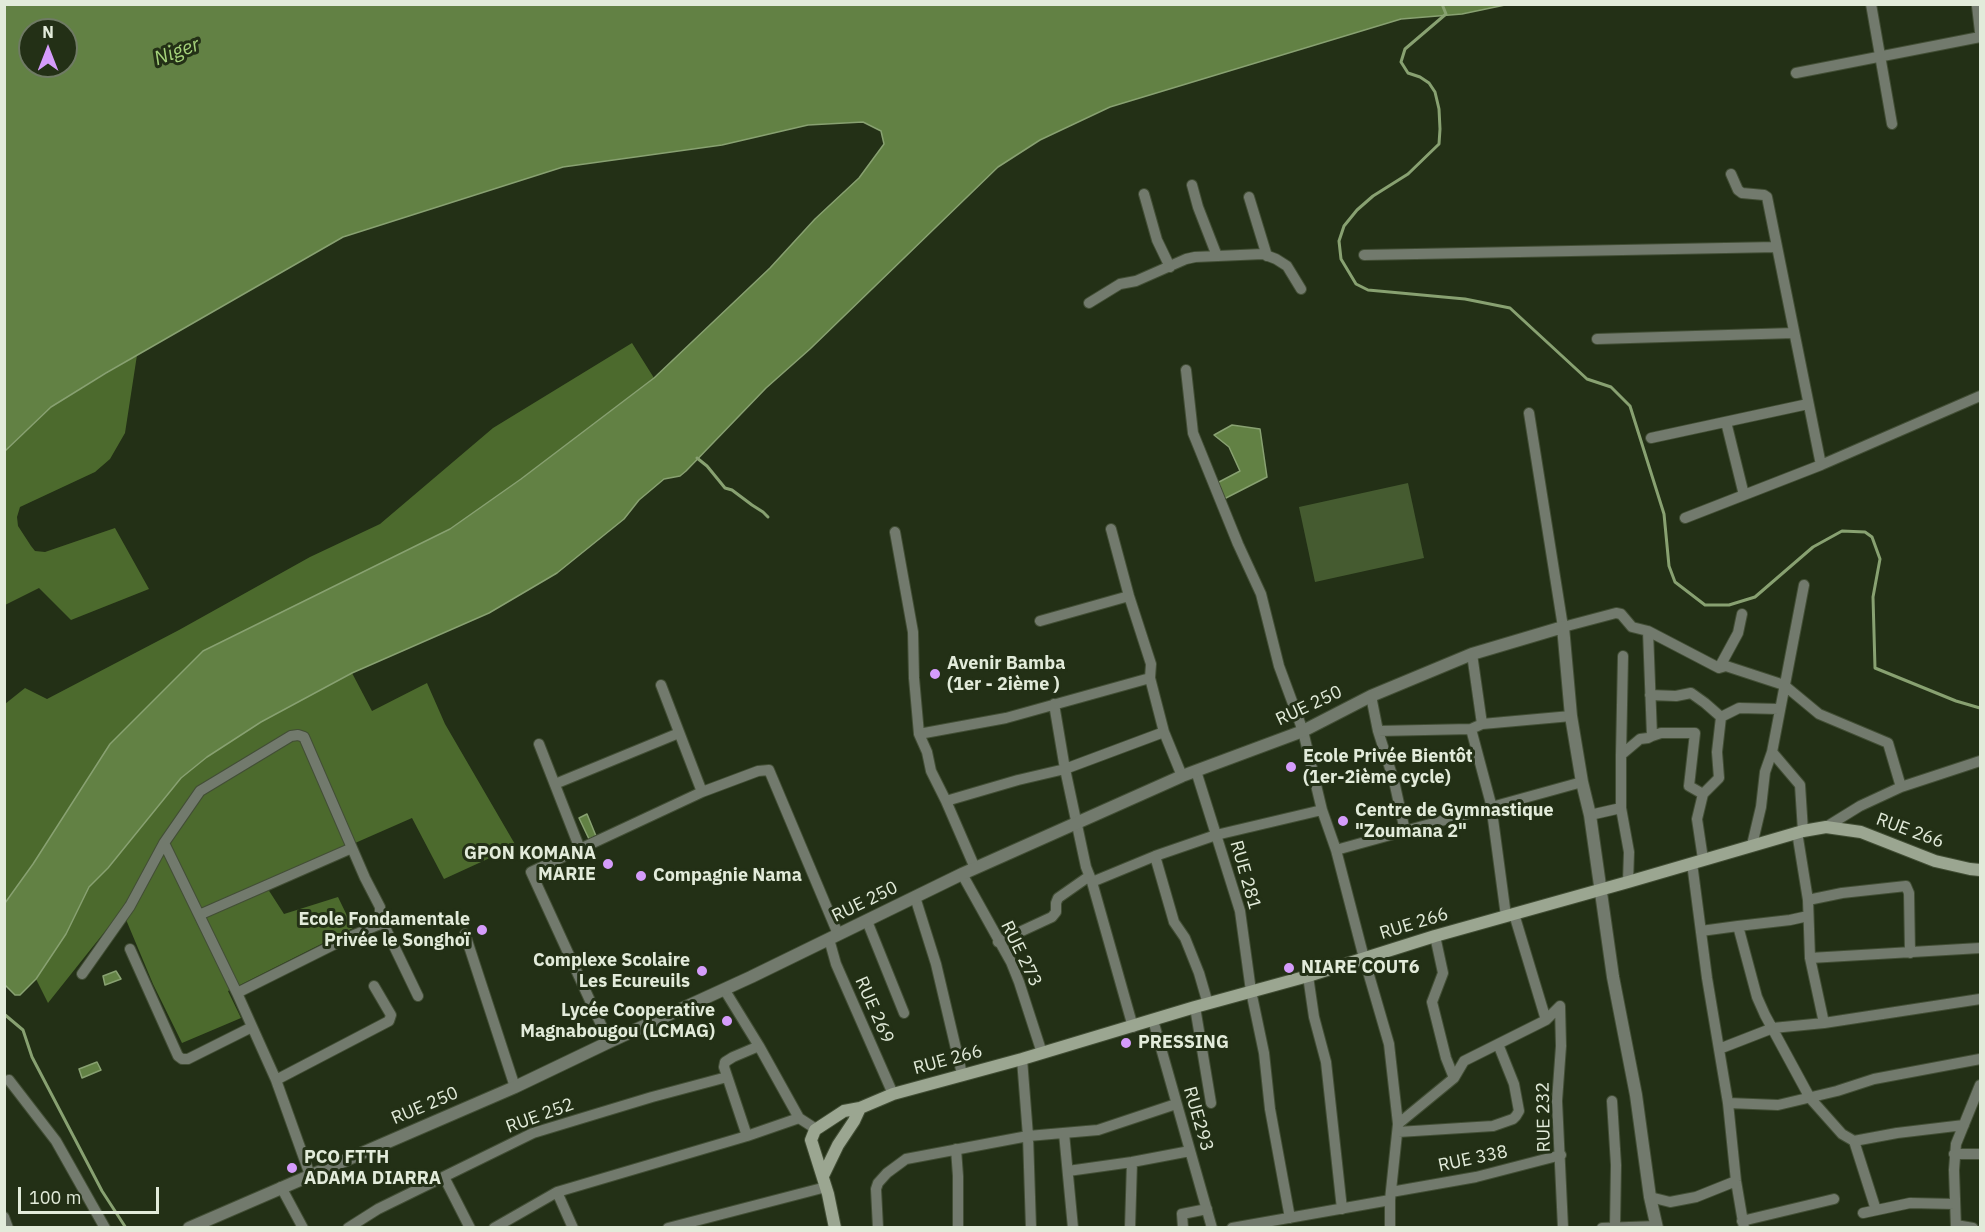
<!DOCTYPE html>
<html>
<head>
<meta charset="utf-8">
<style>
	body { margin:0 }
	#map { position:relative; width:1985px; height:1232px; overflow:hidden; background:#233016; font-family:"IBM Plex Sans",sans-serif }
	canvas { display:block }
	.frame { position:absolute; inset:0; border:6px solid #e2ebda; pointer-events:none }
	.north { position:absolute; left:18px; top:18px; width:60px; height:60px; box-sizing:border-box; background:#233016; border:2px solid #6f7b64; border-radius:50%; rotate:0deg; font-size:16px; font-weight:700; line-height:24px; text-align:center; color:#e2ebda }
	.north::after { content:''; display:block; margin:auto; width:21px; height:27px; background:#d59cfb; clip-path:polygon(50% 0,100% 100%,50% 72%,0 100%) }
	.scale { position:absolute; left:18px; top:1187px; width:141px; height:27px; box-sizing:border-box; border:3px solid #e2ebda; border-top:0; padding-left:8px; font-size:18px; line-height:21px; white-space:nowrap; color:#e2ebda; -webkit-text-stroke:4px #233016; paint-order:stroke }
</style>
</head>
<body>
<div id="map">
<canvas width="1985" height="1232"></canvas>
<div class="frame"></div>
<div class="north">N</div>
<div class="scale">100 m</div>
</div>
<script>
const ctx = document.querySelector('canvas').getContext('2d');
ctx.lineJoin = 'round';
function fillPath(path, color) {
  ctx.fillStyle = color;
  ctx.fill(path, 'evenodd');
}
function poly(rows) {
  const path = new Path2D();
  for (const r of rows) {
    path.moveTo(r[0], r[1]);
    for (let i = 2; i < r.length; i += 2) path.lineTo(r[i], r[i + 1]);
  }
  return path;
}
function strokePath(path, color, width, dash) {
  ctx.strokeStyle = color;
  ctx.lineWidth = width;
  ctx.lineCap = dash ? 'butt' : 'round';
  ctx.setLineDash(dash || []);
  ctx.stroke(path);
}
function drawText(font, color, halo, rows, align = 'center') {
  ctx.font = font + ' "IBM Plex Sans",sans-serif';
  ctx.lineWidth = 6;
  ctx.setLineDash([]);
  ctx.textBaseline = 'middle';
  ctx.strokeStyle = halo;
  ctx.fillStyle = color;
  for (const [text, x, y, turn = 0] of rows) {
    ctx.save();
    ctx.translate(x, y);
    ctx.rotate((+turn || 0) * Math.PI / 180);
    ctx.textAlign = isNaN(turn) ? turn : align;
    if (halo) ctx.strokeText(text, 0, 0);
    ctx.fillText(text, 0, 0);
    ctx.restore();
  }
}
const green = poly([
	[1408,483,1424,558,1315,582,1299,507]
]);
const forest = poly([
	[632,343,654,378,521,479,450,529,33,864,5,903,5,704,25,688,47,699,179,630,310,557,380,524,493,428],
	[137,355,125,433,110,459,95,472,20,507,17,517,18,526,31,546,35,551,45,552,115,528,149,589,71,620,39,588,5,605,5,451,51,407],
	[352,673,372,711,427,683,445,724,516,846,444,879,412,818,264,883,284,914,338,897,353,928,228,991,241,1018,182,1043,153,984,122,910,48,1003,36,979,66,934,89,887,108,868,181,778,207,757,261,722]
]);
const water = poly([
	[5,4,1504,4,1505,5,1462,14,1401,19,1110,107,1040,140,998,167,810,349,766,388,686,471,680,476,664,479,639,500,624,519,557,573,489,613,352,673,261,722,207,757,181,778,108,868,89,887,66,934,36,979,20,995,15,995,5,985,5,903,33,864,110,744,203,651,450,529,521,479,654,378,770,268,815,219,859,178,884,144,881,131,863,122,808,125,722,145,563,167,343,237,106,373,51,407,5,451,5,4],
	[30,30,66,30,66,66,30,66,30,30],
	[1232,425,1260,429,1267,477,1222,500,1219,482,1240,471,1229,447,1214,435,1232,425],
	[587,814,596,836,589,839,579,818,587,814],
	[116,971,121,979,105,985,103,976,116,971],
	[97,1062,101,1070,82,1078,79,1069,97,1062]
]);
const stream = poly([
	[1442,4,1446,14,1405,49,1401,62,1408,73,1420,77,1429,83,1435,92,1439,109,1440,129,1439,144,1408,174,1373,196,1357,210,1344,226,1339,241,1341,259,1356,284,1368,290,1465,299,1510,308,1587,379,1611,387,1630,406,1664,514,1669,566,1675,582,1705,605,1729,605,1755,597,1813,547,1842,531,1865,532,1872,537,1880,559,1873,597,1875,668,1956,701,1980,708],
	[697,458,707,466,725,488,732,490,752,505,763,512,768,517],
	[4,1014,23,1030,32,1057,44,1080,102,1191,126,1228]
]);
const minor = poly([
	[1871,4,1892,124],
	[1977,6,1980,32],
	[1796,73,1980,37],
	[1731,174,1738,190,1742,193,1764,195,1767,197,1821,465],
	[1192,185,1198,207,1217,256],
	[1144,194,1157,240,1170,267],
	[1249,197,1267,256],
	[1364,255,1777,247],
	[1089,303,1120,284,1136,281,1186,259,1195,257,1263,254,1276,259,1287,266,1301,289],
	[1597,339,1794,333],
	[1186,370,1193,433,1238,544,1261,594,1279,666,1303,731,1322,810,1336,850,1364,958,1389,1044,1398,1124,1390,1200,1390,1228],
	[1529,413,1563,627,1616,613,1621,614,1632,627,1648,631,1719,668,1726,666,1784,685,1819,714,1888,743,1901,787],
	[1726,422,1744,495],
	[1651,438,1808,404],
	[1685,518,1821,465,1980,396],
	[1111,529,1129,596,1151,664,1150,678,1164,732,1182,776],
	[895,532,913,632,914,678,919,734,927,752,931,771,946,801,975,868],
	[1040,621,1129,596],
	[1472,654,1482,724],
	[1719,668,1738,633,1742,614],
	[661,685,702,792],
	[1650,695,1676,696,1691,693,1705,703,1721,717,1717,752,1719,778,1703,794,1697,819,1703,859],
	[1371,696,1378,731],
	[1054,704,1065,769,1086,867,1092,882,1133,1027],
	[1721,717,1739,708,1779,709],
	[1471,729,1491,804,1506,916],
	[919,734,1006,718,1150,678],
	[1652,736,1661,733,1695,733,1689,786,1703,794],
	[539,744,580,849],
	[1772,752,1800,785,1803,831],
	[1621,755,1623,656],
	[1196,771,1240,911,1251,991,1264,1053,1270,1109,1290,1218],
	[555,784,679,733],
	[946,801,1018,780,1065,769,1164,732],
	[1621,808,1629,852,1628,882],
	[1590,815,1621,808,1621,755,1640,739,1648,738,1652,736,1648,631],
	[1826,827,1860,806,1901,787,1980,761],
	[1405,831,1394,781,1378,731,1471,729,1482,724,1571,716],
	[1797,832,1808,900,1810,958,1824,1023],
	[164,843,237,993,276,1080,310,1175],
	[1752,845,1761,807,1765,772,1772,752,1804,585],
	[1336,850,1582,782],
	[1155,856,1174,922,1185,938,1199,973,1208,1004],
	[1692,863,1707,978,1728,1103,1736,1181,1744,1228],
	[962,874,1011,962,1019,982,1042,1053],
	[1092,882,1155,856,1216,835,1322,810],
	[915,897,936,964,962,1074],
	[1808,900,1842,893,1906,886,1909,893,1910,953],
	[1514,914,1546,1020],
	[199,915,352,848],
	[380,917,418,996],
	[867,921,904,1013],
	[1738,926,1790,920,1808,916],
	[1701,931,1738,926,1757,997,1765,1015,1810,1098,1842,1134,1854,1141,1897,1133,1964,1125],
	[465,934,515,1087],
	[1435,936,1443,973,1432,1002,1446,1058,1454,1078],
	[829,939,836,964,893,1094],
	[998,942,1052,917,1056,912,1056,903,1058,898,1088,877],
	[130,949,178,1056,182,1059,188,1059,252,1027],
	[1810,958,1980,948],
	[82,974,130,906,164,843,200,791,291,736,298,735,304,737,365,878,380,907,380,917,378,925,349,937,237,993],
	[1308,976,1314,1017,1326,1062,1342,1209],
	[724,989,759,1046,799,1118,816,1129],
	[1560,1006,1561,1046,1557,1101,1563,1228],
	[1195,1007,1211,1103],
	[1153,1020,1212,1228],
	[609,1042,531,872,552,862,702,792,758,771,769,770,838,934],
	[1719,1049,1773,1028,1824,1023,1980,999],
	[1022,1059,1028,1136,1031,1228],
	[9,1080,56,1141,105,1228],
	[276,1080,389,1021,391,1015,374,986],
	[1612,1101,1616,1165,1615,1227],
	[1728,1103,1778,1105,1837,1091,1874,1079,1980,1059],
	[1398,1124,1454,1078,1464,1061,1546,1020,1560,1006],
	[1398,1132,1493,1126,1513,1119,1516,1116,1519,1111,1514,1084,1498,1044],
	[1064,1133,1073,1228],
	[747,1136,724,1067,725,1062,733,1057,759,1046],
	[1854,1141,1876,1210],
	[956,1149,958,1176,958,1228],
	[1954,1154,1980,1154],
	[1068,1171,1132,1162,1190,1151],
	[444,1177,470,1228],
	[281,1187,303,1228],
	[557,1192,573,1228],
	[1391,1192,1476,1177,1561,1155],
	[1650,1197,1670,1202,1696,1197,1736,1181],
	[1863,1213,1910,1203,1955,1204],
	[4,1217,8,1228],
	[1742,1221,1834,1199],
	[1956,1225,1973,1228],
	[348,1228,378,1209,533,1133,652,1097,727,1077],
	[494,1228,557,1192,747,1136,799,1118],
	[668,1228,826,1187],
	[878,1228,876,1189,878,1183,887,1173,906,1159,1028,1136,1098,1130,1176,1104],
	[1130,1228,1132,1162],
	[1183,1228,1182,1214,1207,1209],
	[1232,1228,1390,1200],
	[1602,1228,1657,1226],
	[1956,1228,1954,1170,1956,1144,1980,1085]
]);
const tertiary = poly([
	[189,1228,515,1087,609,1042,751,977,962,874,1182,776,1303,731,1371,696,1472,654,1563,627,1571,716,1582,782,1590,815,1613,977,1636,1095,1650,1197,1657,1228]
]);
const secondary = poly([
	[823,1176,838,1145,854,1121,860,1108],
	[835,1228,828,1194,811,1140,815,1130,844,1111,860,1108,893,1094,1022,1059,1195,1007,1308,976,1435,936,1628,882,1803,831,1826,827,1861,832,1935,861,1970,869,1980,870]
]);
const markers = [
	[935,674,6,"#d59cfb"],
	[1291,767,6,"#d59cfb"],
	[1343,821,6,"#d59cfb"],
	[608,864,6,"#d59cfb"],
	[641,876,6,"#d59cfb"],
	[482,930,6,"#d59cfb"],
	[1289,968,6,"#d59cfb"],
	[702,971,6,"#d59cfb"],
	[727,1021,6,"#d59cfb"],
	[1126,1043,6,"#d59cfb"],
	[292,1168,6,"#d59cfb"]
];
const poiNames = [
	["Avenir Bamba",947,664],
	["(1er - 2ième )",947,685],
	["Ecole Privée Bientôt",1303,757],
	["(1er-2ième cycle)",1303,778],
	["Centre de Gymnastique",1355,811],
	["\"Zoumana 2\"",1355,832],
	["GPON KOMANA",596,854,"right"],
	["MARIE",596,875,"right"],
	["Compagnie Nama",653,876],
	["Ecole Fondamentale",470,920,"right"],
	["Privée le Songhoï",470,941,"right"],
	["Complexe Scolaire",690,961,"right"],
	["Les Ecureuils",690,982,"right"],
	["NIARE COUT6",1301,968],
	["Lycée Cooperative",715,1011,"right"],
	["Magnabougou (LCMAG)",715,1032,"right"],
	["PRESSING",1138,1043],
	["PCO FTTH",304,1158],
	["ADAMA DIARRA",304,1179]
];
const streetNames = [
	["RUE 250",1309,706,-25],
	["RUE 266",1910,831,20],
	["RUE 281",1245,875,74],
	["RUE 250",865,902,-26],
	["RUE 266",1414,924,-17],
	["RUE 273",1021,954,64],
	["RUE 269",874,1010,66],
	["RUE 266",948,1060,-15],
	["RUE 250",425,1106,-23],
	["RUE 252",540,1116,-20],
	["RUE 232",1544,1117,-91],
	["RUE293",1198,1119,74],
	["RUE 338",1473,1159,-12]
];
const waterNames = [
	["Niger",177,52,-20]
];
fillPath(green, '#455b30');
fillPath(forest, '#4c6a2d');
fillPath(water, '#628144');
strokePath(water, '#88a171', 1.5);
strokePath(stream, '#88a171', 3);
strokePath(minor, '#424e35', 12);
strokePath(tertiary, '#424e35', 14);
strokePath(secondary, '#424e35', 14);
strokePath(minor, '#727a6d', 10);
strokePath(tertiary, '#727a6d', 12);
strokePath(secondary, '#9ba691', 12);
for (const [x, y, r, color] of markers) {
  const dot = new Path2D();
  dot.arc(x, y, r, 0, 2 * Math.PI);
  ctx.fillStyle = color;
  ctx.fill(dot);
  strokePath(dot, '#233016', 2);
}
drawText('bold 18px', '#e2ebda', '#233016', poiNames, 'left');
drawText('18px', '#e2ebda', '#233016', streetNames);
drawText('italic 20px', '#a5d27b', '#233016', waterNames);
</script>
</body>
</html>
